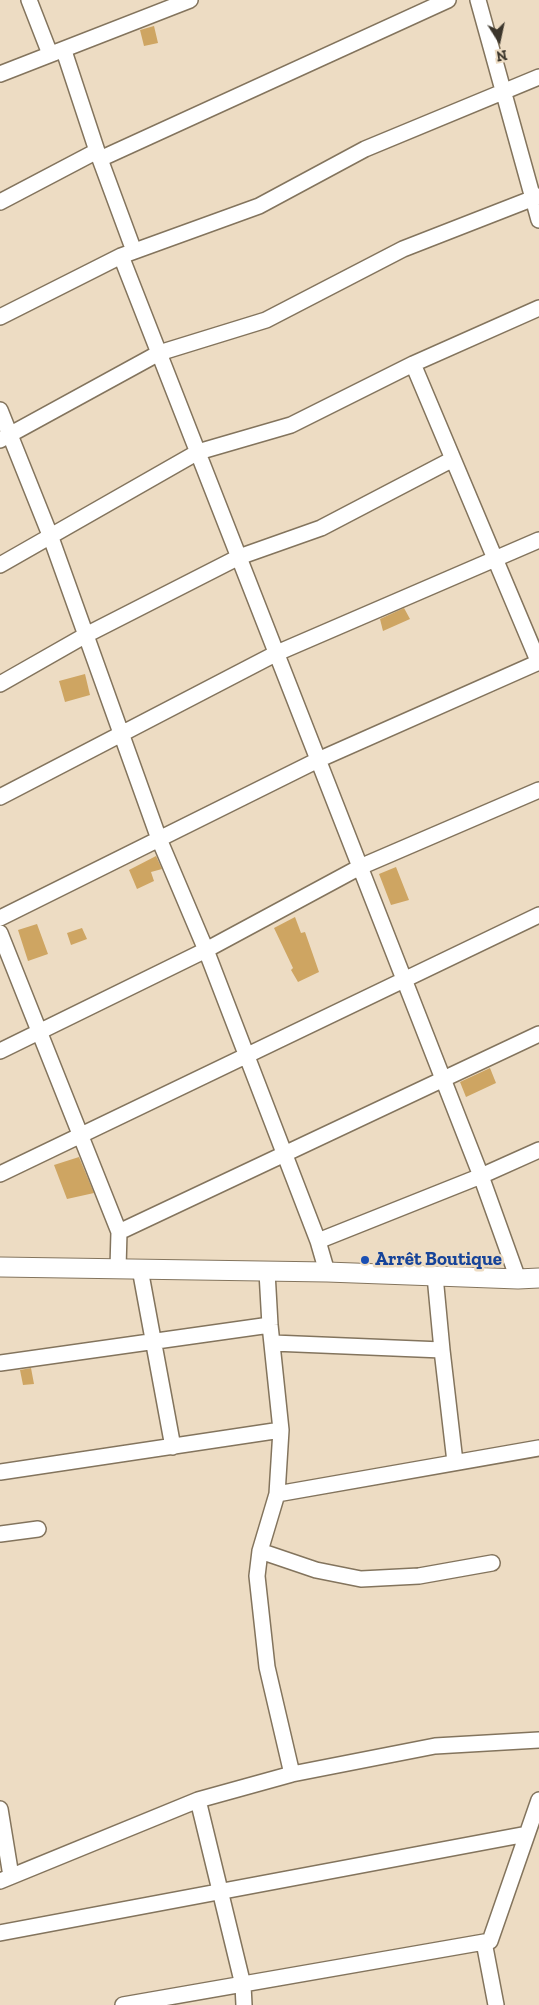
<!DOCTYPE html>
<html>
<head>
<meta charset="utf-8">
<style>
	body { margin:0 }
	#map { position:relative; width:539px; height:2005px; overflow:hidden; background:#eddcc3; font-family:"Zilla Slab",serif }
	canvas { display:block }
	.north { position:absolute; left:474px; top:15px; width:50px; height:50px; -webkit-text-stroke:4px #eddcc3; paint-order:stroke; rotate:170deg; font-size:14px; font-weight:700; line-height:20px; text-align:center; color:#3b352b }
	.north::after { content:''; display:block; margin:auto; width:18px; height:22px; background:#3b352b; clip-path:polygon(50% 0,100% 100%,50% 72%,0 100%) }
</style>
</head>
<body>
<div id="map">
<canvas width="539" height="2005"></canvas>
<div class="north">N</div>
</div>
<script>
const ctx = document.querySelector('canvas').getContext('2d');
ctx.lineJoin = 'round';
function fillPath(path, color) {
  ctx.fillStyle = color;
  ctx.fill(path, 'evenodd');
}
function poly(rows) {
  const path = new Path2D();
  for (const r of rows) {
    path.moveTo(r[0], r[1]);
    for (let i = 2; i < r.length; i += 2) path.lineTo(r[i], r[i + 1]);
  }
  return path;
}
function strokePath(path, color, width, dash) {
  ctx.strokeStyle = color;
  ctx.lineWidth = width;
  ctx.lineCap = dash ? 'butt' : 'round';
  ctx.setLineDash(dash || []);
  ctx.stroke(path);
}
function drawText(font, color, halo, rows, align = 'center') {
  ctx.font = font + ' "Zilla Slab",serif';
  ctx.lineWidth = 5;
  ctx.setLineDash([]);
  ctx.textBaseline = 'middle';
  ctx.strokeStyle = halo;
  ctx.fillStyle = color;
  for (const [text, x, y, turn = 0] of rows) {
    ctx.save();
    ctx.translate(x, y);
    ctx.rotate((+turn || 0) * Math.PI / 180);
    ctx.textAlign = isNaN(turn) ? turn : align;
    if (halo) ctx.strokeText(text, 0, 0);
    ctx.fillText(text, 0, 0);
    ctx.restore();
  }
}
const building = poly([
	[154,26,158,43,144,46,140,30],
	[404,608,410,619,383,631,380,619],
	[85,674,90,695,65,702,59,681],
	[156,856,162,869,151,872,154,881,137,889,129,870],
	[396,867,409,900,391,905,379,874],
	[295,917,301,933,305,932,319,972,298,982,291,970,293,968,274,928],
	[37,924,48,954,28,961,18,930],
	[82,928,87,939,71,945,67,933],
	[490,1068,496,1083,466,1097,460,1082],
	[79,1157,94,1193,67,1199,54,1165],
	[31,1368,34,1384,23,1385,20,1370]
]);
const minor = poly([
	[29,0,50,54],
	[478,0,539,220],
	[64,51,97,151,134,251],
	[0,74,190,0],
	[100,159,448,0],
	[0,202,97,151],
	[121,256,481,1176,518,1279],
	[0,317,121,256,259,206,365,149,539,77],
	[413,364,539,663],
	[0,410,50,535,159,839,206,950,318,1241,327,1272],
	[0,440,159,353,266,320,403,249,539,196],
	[0,565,198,452,291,425,413,364,539,308],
	[0,684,86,635,239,557,321,528,453,459],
	[0,797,277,653,539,540],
	[0,918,318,760,539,662],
	[0,933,119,1232,118,1268],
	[0,1051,206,950,360,867,539,790],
	[0,1174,539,915],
	[119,1232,539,1034],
	[318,1241,481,1176,539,1150],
	[140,1269,173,1447],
	[267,1272,270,1325,281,1430,277,1494,260,1551,257,1576,267,1667,292,1774],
	[273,1343,442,1350,435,1276],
	[442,1350,455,1462],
	[0,1363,270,1325],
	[0,1472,281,1430],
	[277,1494,539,1448],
	[0,1534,38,1529],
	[260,1551,316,1570,361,1579,419,1576,492,1563],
	[198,1800,243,1985,244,2005],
	[0,1809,11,1876],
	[0,1881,198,1800,292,1774,435,1746,539,1740],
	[0,1933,527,1834],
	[484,1942,496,2005],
	[123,2005,490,1941,539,1800]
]);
const major = poly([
	[0,1267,327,1272,518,1279,539,1278]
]);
const markers = [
	[365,1260,5,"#1a4fb4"]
];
const transitNames = [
	["Arrêt Boutique",375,1260]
];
fillPath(building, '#cea562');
strokePath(minor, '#83745d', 18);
strokePath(major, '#83745d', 21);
strokePath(minor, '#fff', 15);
strokePath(major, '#fff', 19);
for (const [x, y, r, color] of markers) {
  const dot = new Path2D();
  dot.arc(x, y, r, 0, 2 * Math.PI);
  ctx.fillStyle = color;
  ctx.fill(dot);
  strokePath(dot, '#eddcc3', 2);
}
drawText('bold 19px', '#164399', '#eddcc3', transitNames, 'left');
</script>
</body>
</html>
